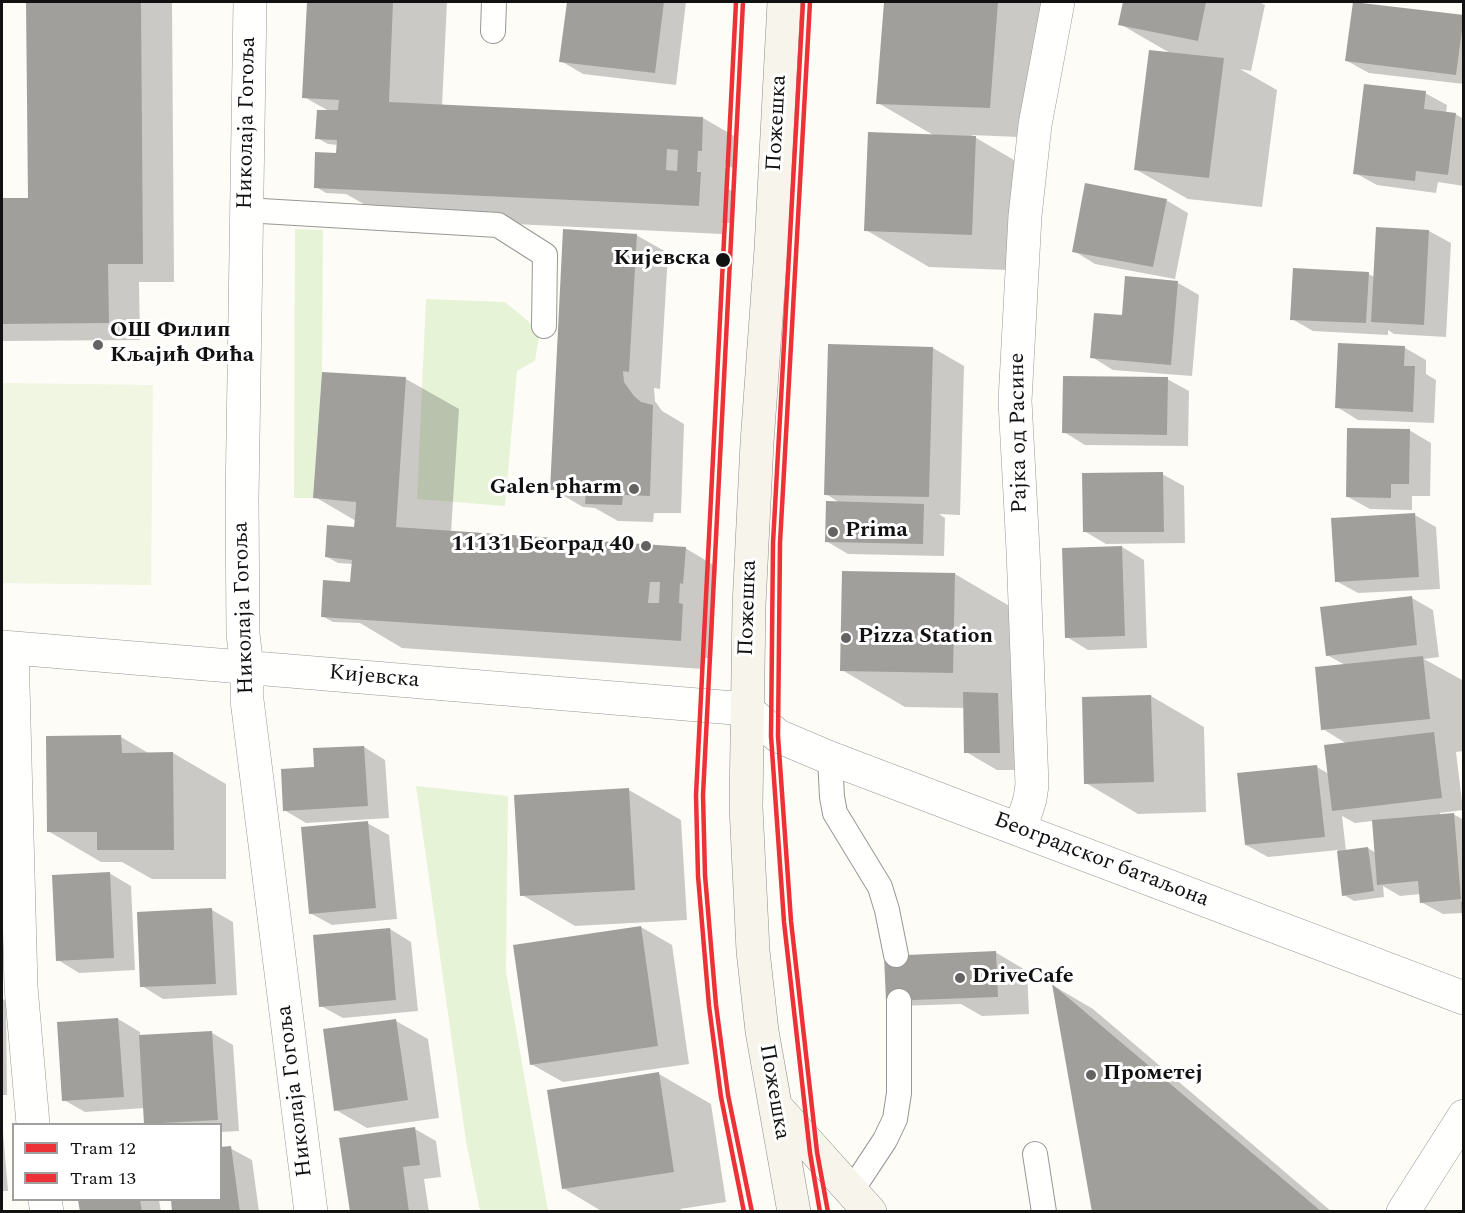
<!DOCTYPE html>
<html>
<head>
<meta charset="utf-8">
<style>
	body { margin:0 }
	#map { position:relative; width:1465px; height:1213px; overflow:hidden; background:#fdfcf7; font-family:Spectral,serif }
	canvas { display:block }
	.frame { position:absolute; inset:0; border:3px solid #111; pointer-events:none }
	.legend { position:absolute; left:12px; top:1123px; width:210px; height:78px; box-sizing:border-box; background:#fff; border:2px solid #a0a0a0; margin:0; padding:8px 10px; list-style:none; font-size:18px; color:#111 }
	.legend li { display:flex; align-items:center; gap:12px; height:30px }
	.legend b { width:30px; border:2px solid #a0a0a0 }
</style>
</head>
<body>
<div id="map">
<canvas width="1465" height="1213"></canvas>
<div class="frame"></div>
<ul class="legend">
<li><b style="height:8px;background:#ed3237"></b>Tram 12</li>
<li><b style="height:8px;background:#ed3237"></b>Tram 13</li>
</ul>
</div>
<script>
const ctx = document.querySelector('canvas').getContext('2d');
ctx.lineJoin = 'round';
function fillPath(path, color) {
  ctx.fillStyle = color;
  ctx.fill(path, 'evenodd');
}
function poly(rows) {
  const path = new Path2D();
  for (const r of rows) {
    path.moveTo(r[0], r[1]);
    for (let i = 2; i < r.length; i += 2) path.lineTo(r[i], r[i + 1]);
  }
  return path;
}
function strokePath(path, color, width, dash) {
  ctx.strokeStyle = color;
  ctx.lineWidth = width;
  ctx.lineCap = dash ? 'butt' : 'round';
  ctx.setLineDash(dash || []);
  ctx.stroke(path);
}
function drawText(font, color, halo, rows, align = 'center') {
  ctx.font = font + ' Spectral,serif';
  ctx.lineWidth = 6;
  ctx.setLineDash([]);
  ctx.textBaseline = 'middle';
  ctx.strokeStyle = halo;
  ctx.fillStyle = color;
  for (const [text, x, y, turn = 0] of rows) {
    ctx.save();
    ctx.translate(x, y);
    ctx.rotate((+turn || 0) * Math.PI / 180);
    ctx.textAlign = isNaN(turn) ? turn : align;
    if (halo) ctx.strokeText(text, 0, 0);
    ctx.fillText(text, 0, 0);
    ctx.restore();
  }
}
const green = poly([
	[295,229,323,230,322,372,313,498,294,498],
	[426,299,505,302,540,331,535,361,517,371,505,506,417,499],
	[416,786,508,796,506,972,548,1211,480,1211,466,1141]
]);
const pitch = poly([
	[2,383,153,385,151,585,2,583]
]);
const shadow = poly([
	[28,2,172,2,174,282,139,282,140,340,2,341,2,200,29,200],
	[308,2,447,2,442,106,703,118,734,136,733,168,725,165,725,168,729,170,728,189,732,191,730,223,722,223,722,234,389,218,346,194,326,193,316,187,338,154,338,145,328,144,317,138,329,111,304,97],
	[568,2,686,2,676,85,583,74,561,61],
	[885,2,1053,2,1043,138,971,135,1038,174,1035,271,929,267,866,230,935,136,878,103],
	[1125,2,1259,2,1265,5,1251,71,1240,69,1277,90,1262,207,1188,199,1135,169,1170,53,1120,24],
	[1463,17,1464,84,1369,73,1347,61],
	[1425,93,1447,105,1446,113,1455,114,1464,119,1464,186,1438,182,1436,193,1377,185,1355,173],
	[1166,200,1188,213,1175,279,1095,264,1074,251],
	[1378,228,1429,231,1451,243,1446,337,1394,334,1388,330,1388,335,1313,331,1292,319,1368,274,1375,277],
	[636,235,668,253,660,389,654,388,655,401,662,411,684,424,681,513,654,513,653,522,618,521,595,508,583,507,552,489],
	[1178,283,1199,295,1192,376,1113,370,1092,357],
	[933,348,964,366,960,515,939,514,945,518,944,556,848,554,826,541,840,503,826,494],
	[1405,348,1426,360,1426,374,1436,380,1434,423,1358,420,1337,407],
	[323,373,406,379,459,409,451,532,685,548,717,567,714,601,711,600,710,621,714,624,712,658,704,658,703,669,402,648,360,623,333,622,322,616,352,584,353,564,338,563,327,557,355,528,356,521,315,497],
	[1167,379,1189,391,1188,446,1085,445,1064,432],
	[1409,430,1431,443,1430,496,1412,496,1412,510,1370,509,1348,497],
	[1162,474,1184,486,1185,543,1106,544,1084,531],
	[1415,515,1436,527,1440,589,1358,593,1336,581],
	[1122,547,1144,560,1147,648,1088,650,1067,637],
	[844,572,955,574,1018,611,1031,770,997,770,966,752,965,708,905,707,842,670],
	[1412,598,1433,610,1439,657,1424,659,1464,681,1464,751,1456,752,1463,810,1440,813,1440,815,1453,814,1464,820,1464,921,1463,913,1443,914,1421,902,1421,894,1400,896,1383,886,1384,897,1354,901,1344,895,1338,850,1268,857,1246,845,1317,767,1329,774,1347,744,1323,729,1345,665,1327,655],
	[1342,816,1355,823,1373,821,1376,853,1368,848,1346,851],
	[1151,696,1204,727,1206,812,1138,814,1086,783],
	[121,737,150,754,173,753,226,784,226,879,152,879,122,862,101,862,48,831],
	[364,747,385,760,389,818,306,823,284,810],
	[629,790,681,820,687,920,575,926,522,895],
	[367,823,389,835,397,919,332,925,310,913],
	[109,873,131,886,135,970,79,973,58,960],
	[212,910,233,922,237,995,163,999,142,986],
	[641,927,672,945,689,1064,563,1082,531,1064],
	[390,929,411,942,418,1011,343,1018,321,1006],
	[995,952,1027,971,1029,1014,982,1016,961,1004,898,1006],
	[1054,986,1093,1009,1332,1212,1093,1212],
	[2,998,6,1001,7,1095,2,1095],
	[118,1019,140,1032,140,1037,212,1033,233,1045,239,1131,220,1132,220,1124,148,1124,145,1123,145,1108,85,1112,64,1100],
	[396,1021,428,1039,439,1118,367,1128,336,1110],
	[659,1074,711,1104,726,1202,680,1209,685,1212,603,1212,563,1188],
	[2,1120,8,1191,2,1191],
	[415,1129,436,1141,441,1177,424,1179,429,1212,351,1212],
	[230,1148,252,1160,259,1212,174,1212,172,1200,220,1200],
	[80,1200,159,1200,161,1212,82,1212]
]);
const building = poly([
	[26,2,141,2,143,264,108,264,109,323,2,324,2,198,28,198],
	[307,2,393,2,389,102,703,117,702,151,698,151,697,172,701,172,699,206,314,188,315,152,336,153,337,140,315,139,317,110,338,110,339,100,302,98],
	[667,149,678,150,677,171,666,170],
	[567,2,664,2,655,73,559,62],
	[884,2,998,2,990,108,876,104],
	[1123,2,1206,2,1198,41,1118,25],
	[1353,2,1464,15,1456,75,1345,61],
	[1149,50,1224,58,1209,178,1134,170],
	[1364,84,1426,91,1424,109,1456,113,1448,175,1416,171,1415,181,1353,174],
	[868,132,976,136,972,235,864,231],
	[1085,183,1167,199,1153,267,1072,252],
	[1376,227,1429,230,1424,325,1371,322],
	[563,229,637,234,629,372,623,371,624,382,634,396,641,402,653,405,650,496,623,495,622,505,585,504,586,491,550,490],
	[1293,268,1369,272,1366,323,1290,320],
	[1125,276,1178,281,1171,365,1090,358,1094,313,1122,315],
	[1338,343,1405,346,1404,366,1415,366,1413,412,1335,408],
	[828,344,933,347,929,497,824,495],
	[322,372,406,377,396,527,686,547,683,584,680,583,679,603,683,604,681,641,321,617,323,580,350,582,352,560,325,557,327,525,354,527,356,507,356,502,313,498],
	[650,582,660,582,659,603,648,603],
	[1063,376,1168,377,1167,435,1062,433],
	[1347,428,1410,429,1409,484,1391,484,1391,498,1346,497],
	[1163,472,1164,532,1083,532,1082,473],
	[826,501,924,504,923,544,825,542],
	[1415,513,1419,577,1335,582,1331,518],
	[1122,546,1125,636,1065,638,1062,548],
	[842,571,955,573,953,673,840,671],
	[1412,596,1417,645,1326,656,1320,607],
	[1423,656,1430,719,1321,730,1315,667],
	[963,692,998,693,1000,753,964,753],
	[1151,695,1154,782,1084,784,1082,697],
	[1434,732,1442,798,1332,811,1324,745],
	[121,735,122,753,173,752,174,850,97,850,97,832,47,832,46,736],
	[364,746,368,806,283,811,281,769,314,767,313,748],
	[1317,765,1325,837,1245,845,1237,773],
	[629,788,635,890,520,896,514,795],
	[1454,813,1461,899,1420,903,1418,881,1377,885,1372,820],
	[368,821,376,908,309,914,301,827],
	[1368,847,1374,891,1342,896,1337,851],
	[110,872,114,958,56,961,52,875],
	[1461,902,1464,902,1464,917,1462,917],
	[212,908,216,984,140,987,137,912],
	[641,926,658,1046,530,1065,513,945],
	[390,928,396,1000,319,1007,313,935],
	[996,951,998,997,886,1001,884,956],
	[1052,984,1322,1212,1092,1212],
	[118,1018,124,1097,62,1101,57,1022],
	[396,1019,408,1100,334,1111,323,1029],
	[212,1031,218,1120,144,1124,139,1035],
	[659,1072,674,1172,562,1189,547,1090],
	[415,1127,420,1165,403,1167,409,1212,350,1212,339,1138],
	[231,1146,240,1212,172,1212,171,1200,220,1200,220,1147],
	[78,1200,140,1200,142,1212,80,1212]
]);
const lane = poly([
	[493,31,494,2],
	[245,210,498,225,545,255,544,326],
	[830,758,832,797,835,813,880,887,887,910,896,955],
	[1035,1154,1044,1212],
	[852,1190,885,1140,895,1119,899,1093,899,1001]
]);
const street = poly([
	[250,2,242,500,243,634,247,668,247,700,311,1212],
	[2,647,746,709,778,736,830,758,1464,998],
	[12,648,21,987,33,1124],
	[1020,830,1030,799,1032,785,1023,550,1015,401,1025,216,1035,125,1058,2],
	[45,1200,47,1212],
	[1403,1212,1464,1116]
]);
const secondary = poly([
	[784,2,771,249,757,443,749,605,746,807,753,951,762,1031,794,1212],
	[777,1108,870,1212]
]);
const tram1 = poly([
	[743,2,703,795,705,875,716,1005,728,1095,752,1212],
	[810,2,780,543,778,736,791,921,817,1152,828,1212]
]);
const tram2 = poly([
	[736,2,696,795,698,876,709,1006,721,1097,744,1212],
	[803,2,773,543,771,736,784,922,810,1153,820,1212]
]);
const markers = [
	[723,260,8,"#111"],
	[98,345,6,"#646362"],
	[634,489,6,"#646362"],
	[833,532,6,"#646362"],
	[646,546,6,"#646362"],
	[846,638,6,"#646362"],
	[960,978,6,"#646362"],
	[1091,1075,6,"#646362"]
];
const streetNames = [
	["Николаја Гогоља",248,123,-89],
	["Пожешка",778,123,-87],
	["Рајка од Расине",1020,433,-91],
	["Николаја Гогоља",245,608,-92],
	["Пожешка",749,608,-88],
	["Кијевска",374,678,5],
	["Београдског батаљона",1101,861,21],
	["Николаја Гогоља",296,1091,-97],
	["Пожешка",773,1092,80]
];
const stopNames = [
	["Кијевска",710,260]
];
const poiNames = [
	["ОШ Филип",110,332],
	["Кљајић Фића",110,357],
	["Galen pharm",622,489,"right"],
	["Prima",845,532],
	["11131 Београд 40",634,546,"right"],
	["Pizza Station",858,638],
	["DriveCafe",972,978],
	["Прометеј",1103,1075]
];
fillPath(green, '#e7f3d7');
fillPath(pitch, '#f0f6e1');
fillPath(shadow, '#0003');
fillPath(building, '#a19f9c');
strokePath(lane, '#979795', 26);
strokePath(street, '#979795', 34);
strokePath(secondary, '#8e8d8b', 34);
strokePath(lane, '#fffffe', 24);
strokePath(street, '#fffffe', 33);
strokePath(secondary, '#f6f4eb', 33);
strokePath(tram1, '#ed3237', 4.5);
strokePath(tram2, '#ed3237', 4.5);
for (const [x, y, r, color] of markers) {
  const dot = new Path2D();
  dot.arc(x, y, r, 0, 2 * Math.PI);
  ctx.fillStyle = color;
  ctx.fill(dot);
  strokePath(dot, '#fff', 2);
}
drawText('22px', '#111', '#fff', streetNames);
drawText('bold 22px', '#111', '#fff', stopNames, 'right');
drawText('bold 22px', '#111', '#fff', poiNames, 'left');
</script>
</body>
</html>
